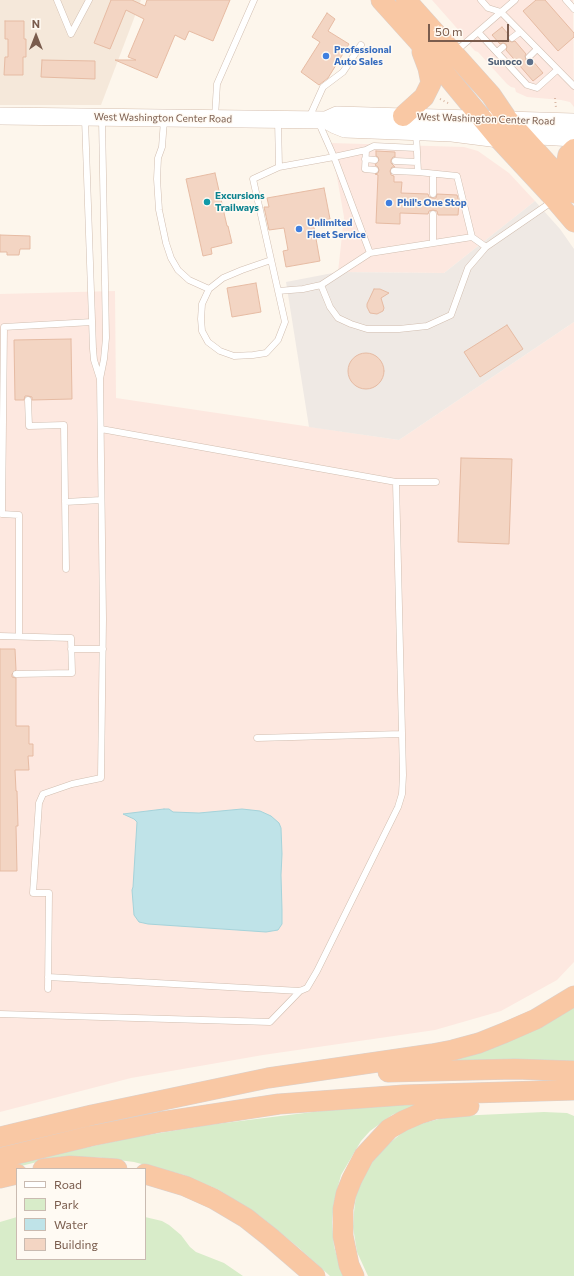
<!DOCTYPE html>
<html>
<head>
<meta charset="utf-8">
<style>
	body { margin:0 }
	#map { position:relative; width:574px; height:1276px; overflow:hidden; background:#fdf6ec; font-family:Commissioner,sans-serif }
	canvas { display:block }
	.legend { position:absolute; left:16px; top:1168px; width:130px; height:92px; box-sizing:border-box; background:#fffaf3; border:1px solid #cabbb1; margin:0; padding:5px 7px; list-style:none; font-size:12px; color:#7a5c4d }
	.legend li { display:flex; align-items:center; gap:8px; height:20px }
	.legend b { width:20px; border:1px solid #cabbb1 }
	.north { position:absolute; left:16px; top:16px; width:40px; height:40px; -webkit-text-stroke:3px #fffaf3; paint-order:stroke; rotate:0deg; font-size:11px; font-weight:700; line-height:16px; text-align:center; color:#7a5c4d }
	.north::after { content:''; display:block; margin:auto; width:14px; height:18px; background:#7a5c4d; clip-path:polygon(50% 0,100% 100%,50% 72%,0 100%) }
	.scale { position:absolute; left:428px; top:24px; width:81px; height:18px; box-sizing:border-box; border:2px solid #7a5c4d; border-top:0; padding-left:5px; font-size:12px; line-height:14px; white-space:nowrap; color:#7a5c4d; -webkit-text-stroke:3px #fffaf3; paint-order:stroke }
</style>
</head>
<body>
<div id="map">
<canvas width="574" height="1276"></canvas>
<ul class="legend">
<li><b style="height:5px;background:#fff"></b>Road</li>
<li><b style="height:11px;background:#d8ecc9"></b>Park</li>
<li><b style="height:11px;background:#bfe3e8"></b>Water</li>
<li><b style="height:11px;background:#f3d5c3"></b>Building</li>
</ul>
<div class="north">N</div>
<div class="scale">50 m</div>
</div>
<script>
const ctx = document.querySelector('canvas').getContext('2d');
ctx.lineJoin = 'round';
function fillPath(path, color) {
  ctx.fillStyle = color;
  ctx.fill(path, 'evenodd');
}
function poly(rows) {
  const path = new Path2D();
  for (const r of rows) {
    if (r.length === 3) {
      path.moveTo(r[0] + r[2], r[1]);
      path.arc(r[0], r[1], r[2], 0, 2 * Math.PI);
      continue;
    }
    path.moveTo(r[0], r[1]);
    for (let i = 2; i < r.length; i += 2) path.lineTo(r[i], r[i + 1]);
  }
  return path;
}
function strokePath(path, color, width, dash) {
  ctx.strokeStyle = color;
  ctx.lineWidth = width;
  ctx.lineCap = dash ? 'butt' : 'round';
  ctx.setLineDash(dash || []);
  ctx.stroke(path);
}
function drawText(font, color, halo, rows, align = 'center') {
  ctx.font = font + ' Commissioner,sans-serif';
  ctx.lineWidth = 3;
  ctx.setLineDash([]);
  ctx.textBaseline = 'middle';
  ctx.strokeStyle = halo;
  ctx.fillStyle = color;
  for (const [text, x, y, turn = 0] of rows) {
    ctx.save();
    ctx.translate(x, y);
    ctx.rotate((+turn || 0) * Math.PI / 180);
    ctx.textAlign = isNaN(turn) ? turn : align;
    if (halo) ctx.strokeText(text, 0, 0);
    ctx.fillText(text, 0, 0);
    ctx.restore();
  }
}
const residential = poly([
	[0,0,141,0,101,105,0,105]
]);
const commercial = poly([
	[432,0,573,0,574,107,570,102,561,100,527,97,516,92,515,88,511,87,507,84,478,52,475,51,462,37,462,34],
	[331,143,464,147,478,151,509,173,535,201,444,273,338,272,344,217],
	[115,291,116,398,399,440,574,322,574,962,557,980,501,1011,435,1030,263,1055,131,1078,0,1112,0,294]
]);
const industrial = poly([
	[535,201,560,229,574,249,574,322,399,440,309,427,286,282,338,272,444,273]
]);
const green = poly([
	[574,1003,574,1063,449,1062,441,1059],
	[418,1104,392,1115,370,1131,361,1141,341,1175,334,1202,332,1222,334,1246,339,1264,344,1276,330,1276,299,1248,260,1216,219,1190,184,1175,134,1162,95,1157,57,1157,9,1169,8,1167,27,1161,75,1150,130,1138,208,1125,337,1109],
	[544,1112,567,1113,574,1116,574,1276,368,1276,357,1252,353,1227,354,1212,356,1195,367,1170,375,1158,385,1147,403,1132,420,1124,439,1119,457,1116],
	[17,1217,17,1259,145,1259,145,1217,162,1221,169,1225,181,1235,190,1247,196,1252,224,1263,243,1276,0,1276,0,1222]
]);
const water = poly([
	[164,809,169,809,173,812,199,813,242,809,260,811,271,816,279,823,281,828,282,854,281,875,282,910,282,924,278,930,266,932,237,930,148,924,139,922,134,915,132,890,133,887,137,822,134,819,123,814,164,809]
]);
const building = poly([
	[111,0,132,0,145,6,147,0,230,0,213,41,189,31,185,40,175,35,157,78,115,60,136,60,128,57,144,19,126,10,110,49,94,43,111,0],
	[536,0,545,0,574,33,574,37,558,51,523,11,536,0],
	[327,13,335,19,328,31,349,44,328,78,319,85,301,72,320,42,312,37,327,13],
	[5,21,24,21,24,39,26,39,26,57,23,57,23,75,4,75,5,57,8,57,8,39,5,39,5,21],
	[502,27,509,35,508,38,509,41,512,42,515,41,526,54,525,56,526,60,528,61,532,60,543,73,533,81,506,50,507,47,506,44,503,43,500,44,492,35,502,27],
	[42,60,95,61,95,79,41,77,42,60],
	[376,151,395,152,395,157,393,157,391,160,391,163,395,167,392,167,390,171,391,175,394,176,394,182,402,182,401,193,428,194,429,197,433,198,436,198,437,194,457,195,459,202,458,215,438,215,437,211,433,210,429,211,428,214,400,213,400,224,376,223,378,175,375,174,378,173,379,170,378,167,375,165,379,160,378,157,376,156,376,151],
	[215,173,227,226,228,226,232,243,211,248,212,254,203,256,186,179,215,173],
	[324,188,330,219,313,222,320,261,286,267,283,251,288,250,284,228,269,230,264,207,269,207,267,198,324,188],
	[0,235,30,236,30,249,20,249,19,255,7,255,7,252,0,252,0,235],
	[256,283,261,312,232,317,227,288,256,283],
	[374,289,380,289,389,293,381,298,384,308,383,311,377,314,370,313,367,307,367,304,374,289],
	[507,325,523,349,480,377,464,352,507,325],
	[71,339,72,399,32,400,32,397,28,396,25,396,24,400,15,400,14,340,71,339],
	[366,371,18],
	[461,458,512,459,509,544,458,542,461,458],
	[0,649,15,649,16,670,12,674,12,677,16,678,16,726,29,726,29,744,33,744,33,756,28,756,29,770,15,770,16,791,17,791,18,826,16,826,17,871,0,871,0,649]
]);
const path = poly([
	[555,98,556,108],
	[440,99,450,104]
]);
const service = poly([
	[57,0,71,34,89,0],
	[481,0,488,8,501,12,574,86],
	[566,0,574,9],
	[478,32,527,85,537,88,557,70],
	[512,38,520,32],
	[456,51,515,0],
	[497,52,503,47],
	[529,57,537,49],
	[215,117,217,84,254,0],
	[309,118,323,87,343,72,361,45],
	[164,120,162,147,158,158,157,179,159,210,166,243,171,258,178,270,189,280,209,289,202,304,201,319,202,331,208,342,220,351,234,356,253,355,266,353,278,340,285,322,253,179,279,167,278,120],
	[318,121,334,157,370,253,472,237],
	[416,132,418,172,457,176,472,237,486,247],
	[366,150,365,169,375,170],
	[365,159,375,160],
	[395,161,417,162],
	[279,167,334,157,366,150,374,146,416,148],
	[394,171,418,172],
	[433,194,433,174],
	[433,214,433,243],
	[321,285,330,307,338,318,351,324,367,329,399,329,427,326,451,315,468,268,486,247,553,201],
	[209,289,223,278,242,270,271,260],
	[278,291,303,289,321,285,370,253],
	[100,379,104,359,106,338,102,119],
	[28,400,29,426,64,425,66,569],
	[101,429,396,482,436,482],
	[65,502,101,500],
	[0,636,71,638,72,673,16,674],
	[19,636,19,515,2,514,4,327,92,322],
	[71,649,103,649],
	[257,738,402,734],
	[48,977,300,991,307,988,317,971,398,807,402,794,403,775,396,482],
	[48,989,49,893,33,893,39,803,43,794,72,784,101,778,103,619,100,379,94,360,93,349,85,119],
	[0,1014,270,1022,300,991]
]);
const secondary = poly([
	[0,116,326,120,337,115,574,122],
	[326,120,335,125,345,129,452,133,499,139,522,135,574,138]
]);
const trunk = poly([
	[381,0,418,41,499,139,550,194,574,222],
	[406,0,491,95,508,120,574,193],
	[403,116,424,97,431,83,428,68,422,52],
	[574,149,568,155,566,166,568,173,574,186],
	[388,1072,515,1069,574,1071],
	[0,1137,92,1115,268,1078,432,1054,453,1050,479,1043,504,1033,536,1019,574,996],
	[0,1158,91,1136,161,1122,279,1104,404,1095,574,1090],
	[43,1169,70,1166,117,1169],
	[145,1174,185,1186,214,1199,246,1218,270,1237,315,1276],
	[0,1178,17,1174],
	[354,1276,349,1265,343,1236,343,1209,346,1194,352,1179,364,1156,389,1129,403,1121,419,1114,435,1109,469,1106]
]);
const markers = [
	[326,56,4,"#3f7fe0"],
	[530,62,4,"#5c6f8a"],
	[207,202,4,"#0f9aa8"],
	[389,203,4,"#3f7fe0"],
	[299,229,4,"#3f7fe0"]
];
const shopNames = [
	["Professional",334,50],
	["Auto Sales",334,62],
	["Phil's One Stop",397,203],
	["Unlimited",307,223],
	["Fleet Service",307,235]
];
const serviceNames = [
	["Sunoco",522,62]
];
const streetNames = [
	["West Washington Center Road",163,118,1],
	["West Washington Center Road",486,119,2]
];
const cultureNames = [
	["Excursions",215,196],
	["Trailways",215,208]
];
fillPath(residential, '#f5e8da');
fillPath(commercial, '#fde8e0');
fillPath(industrial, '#efe9e4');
fillPath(green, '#d8ecc9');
fillPath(water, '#bfe3e8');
strokePath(water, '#a5d3da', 1);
fillPath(building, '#f3d5c3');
strokePath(building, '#e6bba3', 1);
strokePath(service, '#d1beb0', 7);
strokePath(secondary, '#d6c0b0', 18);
strokePath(trunk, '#dad1cd', 21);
strokePath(path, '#d9b8a5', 2, [1, 3]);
strokePath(service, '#fff', 6);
strokePath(secondary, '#fff', 17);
strokePath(trunk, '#f9c8a4', 20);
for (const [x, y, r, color] of markers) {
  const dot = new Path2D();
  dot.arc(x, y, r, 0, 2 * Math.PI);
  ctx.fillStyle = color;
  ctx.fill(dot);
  strokePath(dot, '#fffaf3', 1.5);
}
drawText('bold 10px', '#366cbe', '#fffaf3', shopNames, 'left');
drawText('bold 10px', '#4e5e75', '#fffaf3', serviceNames, 'right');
drawText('10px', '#7a5c4d', '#fffaf3', streetNames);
drawText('bold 10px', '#0d838f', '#fffaf3', cultureNames, 'left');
</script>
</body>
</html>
